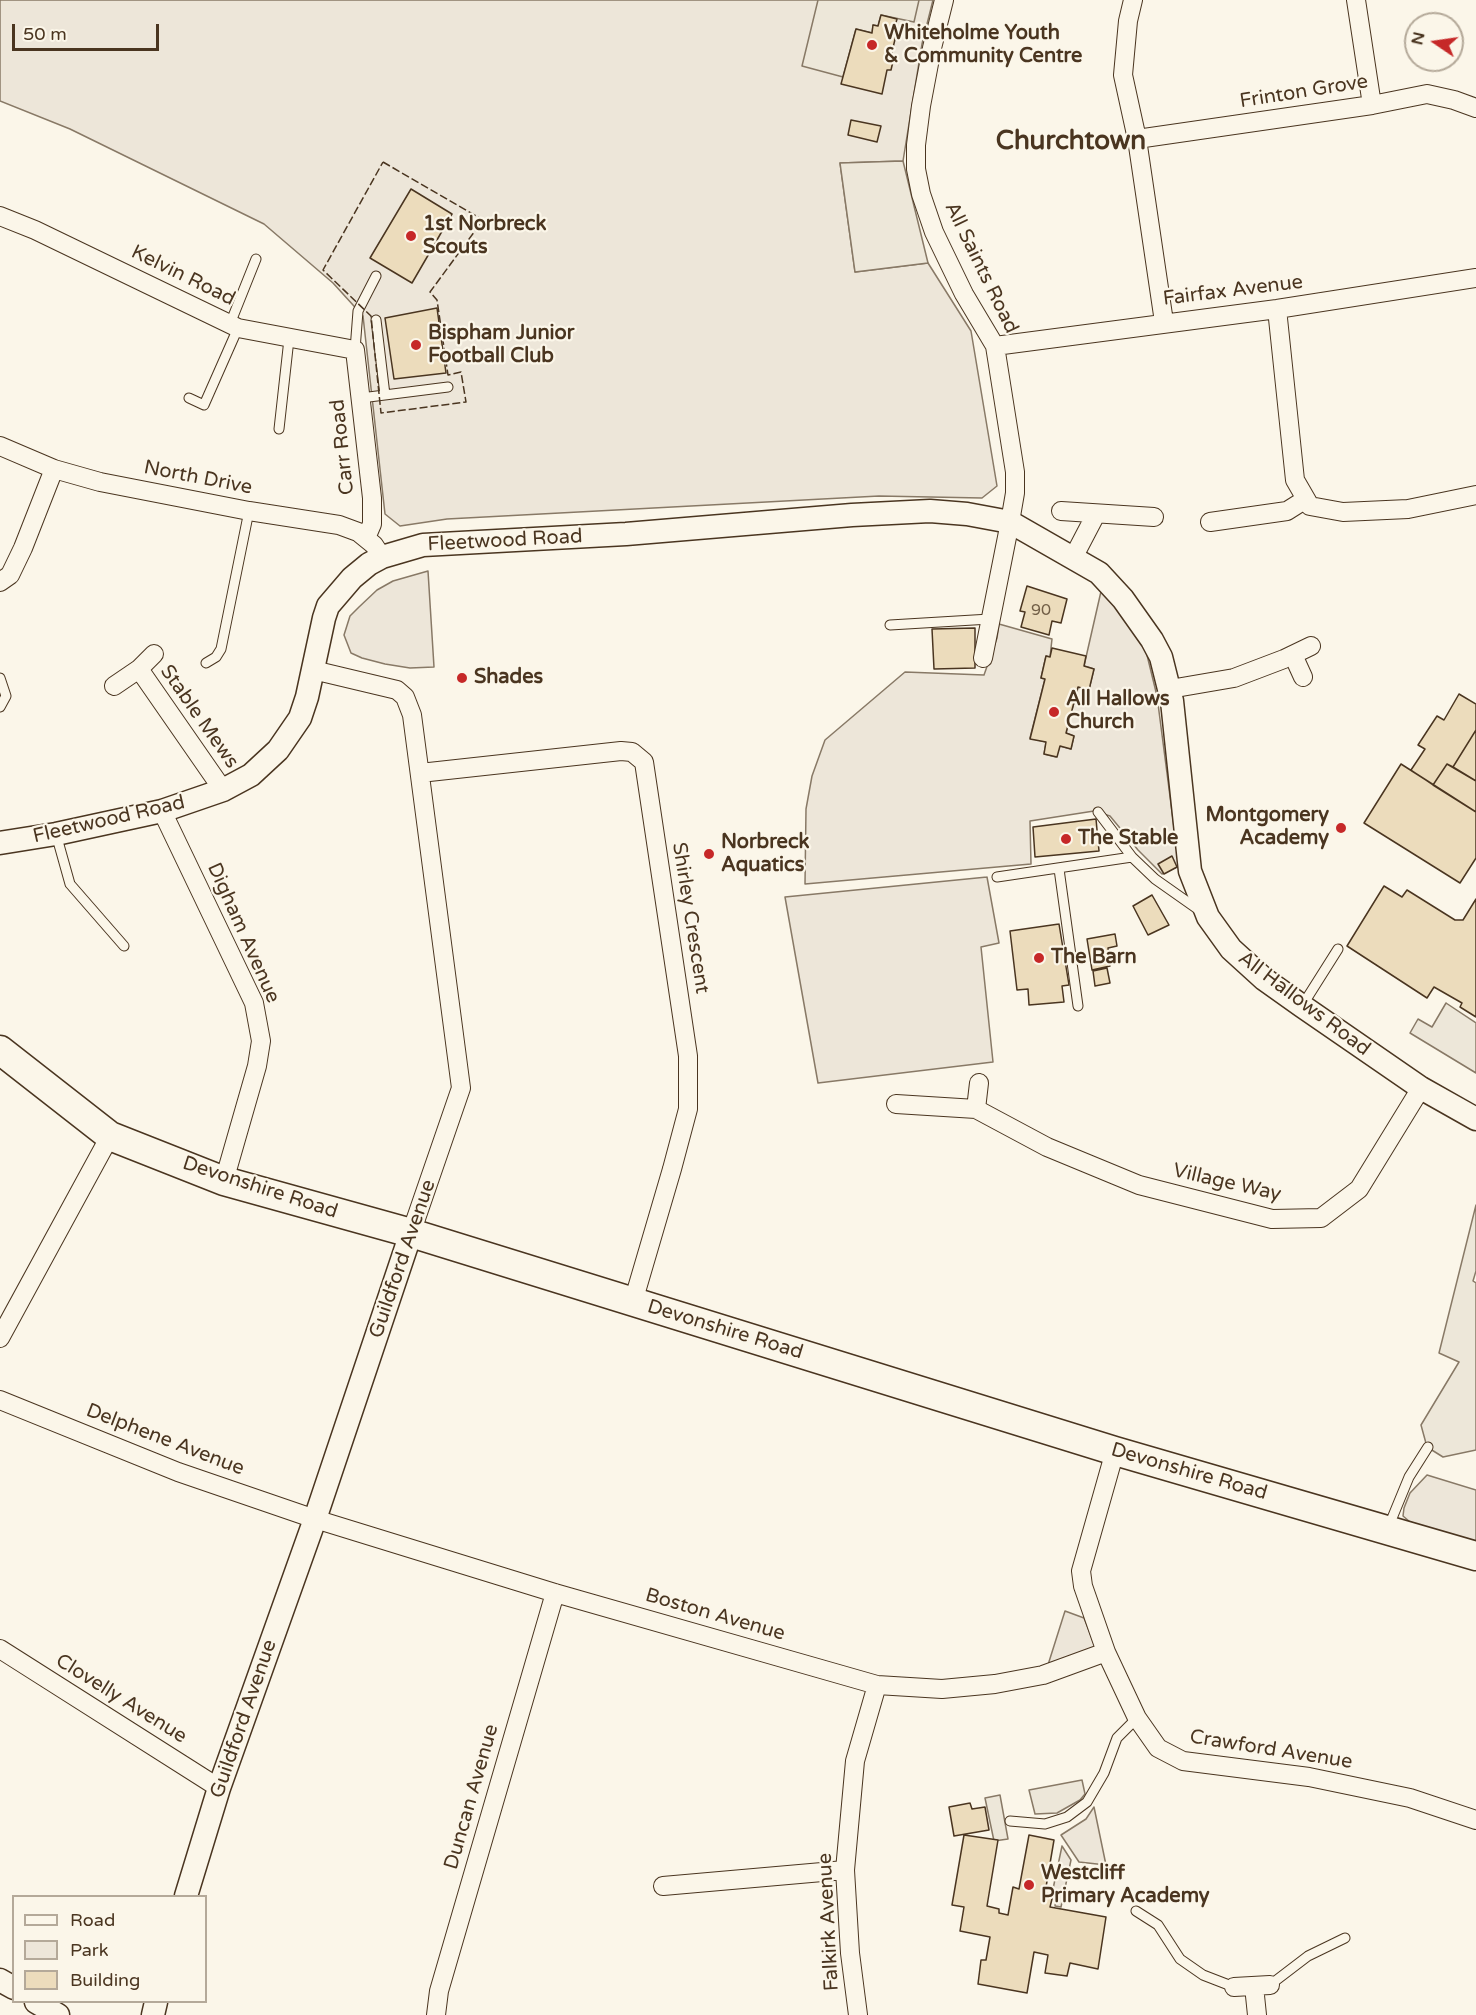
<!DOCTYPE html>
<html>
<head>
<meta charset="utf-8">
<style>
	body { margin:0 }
	#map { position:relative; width:1476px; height:2015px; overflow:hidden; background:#fbf6e9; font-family:"Varela Round",sans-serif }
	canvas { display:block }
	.legend { position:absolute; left:12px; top:1895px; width:195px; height:108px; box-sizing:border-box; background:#fbf6e9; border:2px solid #b4a999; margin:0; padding:8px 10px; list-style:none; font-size:18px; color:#4a3520 }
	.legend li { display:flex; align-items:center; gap:12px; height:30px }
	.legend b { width:30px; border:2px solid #b4a999 }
	.north { position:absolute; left:1404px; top:12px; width:60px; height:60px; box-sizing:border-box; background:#fbf6e9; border:2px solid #b4a999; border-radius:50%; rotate:283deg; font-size:16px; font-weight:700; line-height:24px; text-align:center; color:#4a3520 }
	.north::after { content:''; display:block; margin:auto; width:21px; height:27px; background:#c62828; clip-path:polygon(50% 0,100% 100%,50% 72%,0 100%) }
	.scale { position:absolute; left:12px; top:24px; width:147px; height:27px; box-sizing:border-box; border:3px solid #4a3520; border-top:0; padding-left:8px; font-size:18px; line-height:21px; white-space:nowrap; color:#4a3520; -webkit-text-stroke:4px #fbf6e9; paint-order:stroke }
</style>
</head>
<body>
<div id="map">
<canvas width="1476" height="2015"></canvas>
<ul class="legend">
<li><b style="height:8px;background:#fbf6e9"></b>Road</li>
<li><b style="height:16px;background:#ede6d9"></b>Park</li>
<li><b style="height:16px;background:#ecdcbc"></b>Building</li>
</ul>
<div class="north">N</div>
<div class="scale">50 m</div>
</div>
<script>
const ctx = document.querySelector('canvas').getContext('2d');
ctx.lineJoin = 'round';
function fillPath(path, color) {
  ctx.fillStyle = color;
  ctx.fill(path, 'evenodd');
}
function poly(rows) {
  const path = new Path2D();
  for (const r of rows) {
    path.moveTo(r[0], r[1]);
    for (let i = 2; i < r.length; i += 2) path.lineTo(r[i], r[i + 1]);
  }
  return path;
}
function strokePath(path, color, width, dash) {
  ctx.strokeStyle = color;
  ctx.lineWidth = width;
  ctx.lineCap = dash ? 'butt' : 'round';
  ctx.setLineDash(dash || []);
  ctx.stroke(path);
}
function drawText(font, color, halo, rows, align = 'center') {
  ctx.font = font + ' "Varela Round",sans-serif';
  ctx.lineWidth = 4.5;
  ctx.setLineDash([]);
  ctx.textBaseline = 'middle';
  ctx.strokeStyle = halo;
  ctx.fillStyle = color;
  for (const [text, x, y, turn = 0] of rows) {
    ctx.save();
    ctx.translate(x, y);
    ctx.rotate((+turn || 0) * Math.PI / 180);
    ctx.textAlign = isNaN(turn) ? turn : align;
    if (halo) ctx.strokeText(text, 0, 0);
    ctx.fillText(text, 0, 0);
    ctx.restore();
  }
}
const green = poly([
	[0,0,933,0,922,44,903,161,840,163,855,272,928,263,971,331,997,486,982,498,879,496,447,519,400,526,385,514,363,316,333,283,264,224,70,129,0,101,0,0],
	[428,571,434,667,410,668,385,664,362,658,351,653,344,635,350,616,359,607,377,590,393,581,428,571],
	[1102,587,1146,651,1157,696,1179,866,1162,874,1138,850,1110,816,1094,811,1030,821,1031,864,805,884,806,809,812,776,825,740,905,672,984,675,997,638,999,624,1052,639,1050,657,1046,656,1041,678,1045,679,1030,738,1046,742,1044,754,1056,757,1060,746,1071,749,1074,736,1066,733,1078,687,1089,689,1094,669,1084,666,1102,587],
	[987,877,999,943,981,947,993,1062,818,1083,785,897,987,877],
	[1427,1475,1476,1490,1476,1543,1410,1522,1403,1516,1404,1508,1410,1493,1427,1475],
	[1065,1611,1084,1618,1095,1646,1093,1651,1047,1668,1065,1611],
	[1094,1807,1106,1865,1079,1862,1061,1835,1086,1819,1094,1807],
	[1062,1846,1071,1860,1061,1907,1055,1906,1057,1891,1053,1889,1062,1846]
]);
const parking = poly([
	[818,0,919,0,914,22,881,15,878,26,873,25,872,33,856,29,843,77,802,66,818,0],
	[903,161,928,263,855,272,840,163,903,161],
	[1446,1003,1476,1023,1476,1073,1410,1033,1418,1019,1432,1027,1446,1003],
	[1476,1205,1476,1271,1473,1281,1476,1283,1476,1450,1443,1457,1427,1447,1421,1425,1459,1362,1439,1353,1476,1205],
	[1082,1780,1085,1794,1080,1800,1057,1813,1035,1814,1029,1790,1082,1780],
	[1000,1795,1008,1839,994,1841,985,1798,1000,1795]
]);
const building = poly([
	[881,15,897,19,894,30,897,31,891,56,894,57,891,70,887,70,882,94,841,84,856,29,872,33,873,25,878,26,881,15],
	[851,120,881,126,877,142,848,135,851,120],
	[411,189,452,214,412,283,370,258,411,189],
	[437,308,446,373,394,379,385,318,437,308],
	[1027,586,1067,599,1061,623,1052,621,1049,635,1021,627,1025,612,1020,611,1027,586],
	[975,628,975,668,934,669,932,629,975,628],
	[1052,648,1086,656,1084,666,1094,669,1089,690,1078,687,1066,733,1074,736,1071,749,1060,746,1057,757,1044,754,1046,742,1030,739,1045,679,1041,678,1046,656,1050,657,1052,648],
	[1459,694,1476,704,1476,730,1453,767,1447,764,1433,785,1411,770,1425,749,1418,745,1437,716,1444,720,1459,694],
	[1476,730,1476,781,1453,767,1476,730],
	[1401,764,1476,812,1476,858,1460,883,1364,823,1401,764],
	[1447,764,1476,781,1476,812,1433,785,1447,764],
	[1096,819,1099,851,1035,857,1033,827,1096,819],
	[1172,856,1177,867,1164,874,1158,864,1172,856],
	[1384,886,1402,897,1407,890,1455,920,1463,920,1476,899,1476,1017,1460,1007,1462,1003,1434,987,1427,998,1347,946,1384,886],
	[1152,895,1169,925,1148,935,1133,906,1152,895],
	[1059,924,1069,985,1062,986,1064,1002,1029,1005,1028,989,1017,990,1010,931,1059,924],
	[1115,934,1117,946,1108,948,1110,966,1092,970,1087,939,1115,934],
	[1107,968,1110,983,1095,986,1093,971,1107,968],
	[970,1803,972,1809,985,1807,989,1830,954,1836,949,1807,970,1803],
	[964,1835,998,1840,987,1906,999,1909,999,1913,1008,1915,1013,1887,1019,1889,1029,1835,1054,1840,1045,1893,1053,1895,1050,1907,1106,1917,1098,1969,1070,1963,1067,1976,1045,1973,1048,1955,1034,1952,1027,1993,978,1984,981,1960,986,1960,990,1937,960,1931,964,1907,952,1905,964,1835]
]);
const service = poly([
	[376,320,385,395],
	[230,324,256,259],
	[355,350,358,311,376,276],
	[189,398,204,405,238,328],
	[361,398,448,387],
	[279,429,289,339],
	[890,625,990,619],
	[206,663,216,657,221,649,249,511],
	[0,678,6,696,0,707],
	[1098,812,1132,857],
	[56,834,70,884,124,946],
	[1059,869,1078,1006],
	[997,877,1132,857,1155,879,1199,910],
	[1302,1006,1338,949],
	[1388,1528,1409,1477,1428,1447],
	[1010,1821,1045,1824,1067,1817,1087,1802,1104,1773,1117,1738,1137,1718],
	[1136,1911,1158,1925,1180,1959,1203,1975,1234,1987],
	[1270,1985,1308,1956,1345,1938]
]);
const minor = poly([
	[944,0,932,48,921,106,916,145,916,169,921,194,934,232,964,294,995,346,1015,472,1015,493,1010,522,983,658],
	[1133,0,1128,21,1123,75,1137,139,1164,322],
	[1356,0,1372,105],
	[1137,139,1372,105,1427,94,1454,100,1476,108],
	[0,216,35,230,238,328,355,350,372,498,372,524,366,538],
	[1277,309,1295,480,1310,506,1343,512,1408,509,1476,495],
	[995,346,1277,309,1476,278],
	[0,446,54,469,100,482,249,511,339,525,358,532,374,545,382,557],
	[1061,511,1154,517],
	[1210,522,1287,511,1306,499],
	[1073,558,1096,514],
	[0,582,10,575,23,548,54,469],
	[1293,655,1303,677],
	[139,669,154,654],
	[313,670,397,690,405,697,412,715,461,1088,411,1233],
	[114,686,139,669,223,790],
	[1170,689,1234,678,1284,659,1311,646],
	[420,773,621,751,632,752,644,762,688,1056,688,1109,672,1169,633,1302],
	[162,811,254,1003,261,1041,257,1066,224,1181],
	[896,1104,976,1109,1047,1147,1139,1185,1272,1219,1321,1218,1359,1189,1421,1088],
	[976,1109,979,1083],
	[0,1338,110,1136],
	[0,1400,178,1472,315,1519,555,1593,877,1685,942,1689,995,1684,1043,1675,1106,1652],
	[1115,1451,1081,1571,1083,1586,1106,1652,1137,1718,1158,1748,1183,1761,1309,1777,1410,1798,1476,1820],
	[0,1649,219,1788],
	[663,1886,845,1870],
	[1254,1986,1257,2015],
	[1234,1987,1270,1985],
	[436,2015,439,1991,555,1593],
	[858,2015,850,1953,845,1870,855,1761,877,1685]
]);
const tertiary = poly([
	[0,843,56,834,162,811,223,790,251,775,278,750,300,718,307,697,324,618,328,606,352,578,369,564,382,557,423,545,626,534,852,515,930,511,967,514,1010,522,1099,573,1123,599,1152,640,1161,657,1172,701,1190,871,1208,917,1231,949,1264,979,1302,1006,1421,1088,1476,1119],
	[186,1896,219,1788,315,1519,411,1233],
	[0,1980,14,1988],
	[36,2002,58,2015],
	[153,2015,156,2002]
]);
const primary = poly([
	[0,1050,110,1136,224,1181,411,1233,1115,1451,1476,1556]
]);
const fence = poly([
	[383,162,483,220,430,292,437,300,448,375,461,372,466,402,381,413,371,316,323,270,383,162]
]);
const markers = [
	[872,45,6,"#c62828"],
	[411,236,6,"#c62828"],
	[416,345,6,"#c62828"],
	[462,678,6,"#c62828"],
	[1054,712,6,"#c62828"],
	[1341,828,6,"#c62828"],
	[1066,839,6,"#c62828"],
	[709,854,6,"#c62828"],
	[1039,958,6,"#c62828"],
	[1029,1885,6,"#c62828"]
];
const numberNames = [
	["90",1041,611]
];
const poiNames = [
	["Whiteholme Youth",884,34],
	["& Community Centre",884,57],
	["1st Norbreck",423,225],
	["Scouts",423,248],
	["Bispham Junior",428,334],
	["Football Club",428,357],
	["Shades",474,678],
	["All Hallows",1066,700],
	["Church",1066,723],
	["Montgomery",1329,816,"right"],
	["Academy",1329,839,"right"],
	["The Stable",1078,839],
	["Norbreck",721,843],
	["Aquatics",721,866],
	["The Barn",1051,958],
	["Westcliff",1041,1874],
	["Primary Academy",1041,1897]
];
const streetNames = [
	["Frinton Grove",1304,92,-9],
	["All Saints Road",981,268,64],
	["Kelvin Road",183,276,26],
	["Fairfax Avenue",1233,291,-7],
	["Carr Road",343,447,-96],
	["North Drive",198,478,11],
	["Fleetwood Road",505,541,-3],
	["Stable Mews",199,717,55],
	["Fleetwood Road",109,820,-13],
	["Shirley Crescent",690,918,81],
	["Digham Avenue",243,933,66],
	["All Hallows Road",1304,1004,37],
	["Village Way",1227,1183,13],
	["Devonshire Road",260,1188,18],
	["Guildford Avenue",403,1259,-71],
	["Devonshire Road",725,1330,17],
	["Delphene Avenue",165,1440,21],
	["Devonshire Road",1189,1472,16],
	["Boston Avenue",715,1615,16],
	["Clovelly Avenue",121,1699,32],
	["Guildford Avenue",244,1719,-71],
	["Crawford Avenue",1271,1750,9],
	["Duncan Avenue",472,1797,-74],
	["Falkirk Avenue",829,1922,-93]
];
const districtNames = [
	["Churchtown",1071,142]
];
fillPath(green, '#ede6d9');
strokePath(green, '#887966', 1.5);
fillPath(parking, '#ede7d9');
strokePath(parking, '#887966', 1.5);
fillPath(building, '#ecdcbc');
strokePath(building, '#4a3520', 1.5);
strokePath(service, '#4a3520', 11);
strokePath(minor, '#4a3520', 20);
strokePath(tertiary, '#4a3520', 25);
strokePath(primary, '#4a3520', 31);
strokePath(service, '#fbf6e9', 9);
strokePath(minor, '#fbf6e9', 18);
strokePath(tertiary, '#fbf6e9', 22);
strokePath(primary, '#fbf6e9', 28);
strokePath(fence, '#4a3520', 1.5, [8, 3]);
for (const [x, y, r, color] of markers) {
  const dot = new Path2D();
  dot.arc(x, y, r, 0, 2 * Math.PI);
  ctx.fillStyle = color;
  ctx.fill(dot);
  strokePath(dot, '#fbf6e9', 2);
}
drawText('16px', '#725f47', null, numberNames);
drawText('bold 20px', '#4a3520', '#fbf6e9', poiNames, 'left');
drawText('20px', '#4a3520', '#fbf6e9', streetNames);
drawText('bold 26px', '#4a3520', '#fbf6e9', districtNames);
</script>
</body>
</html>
